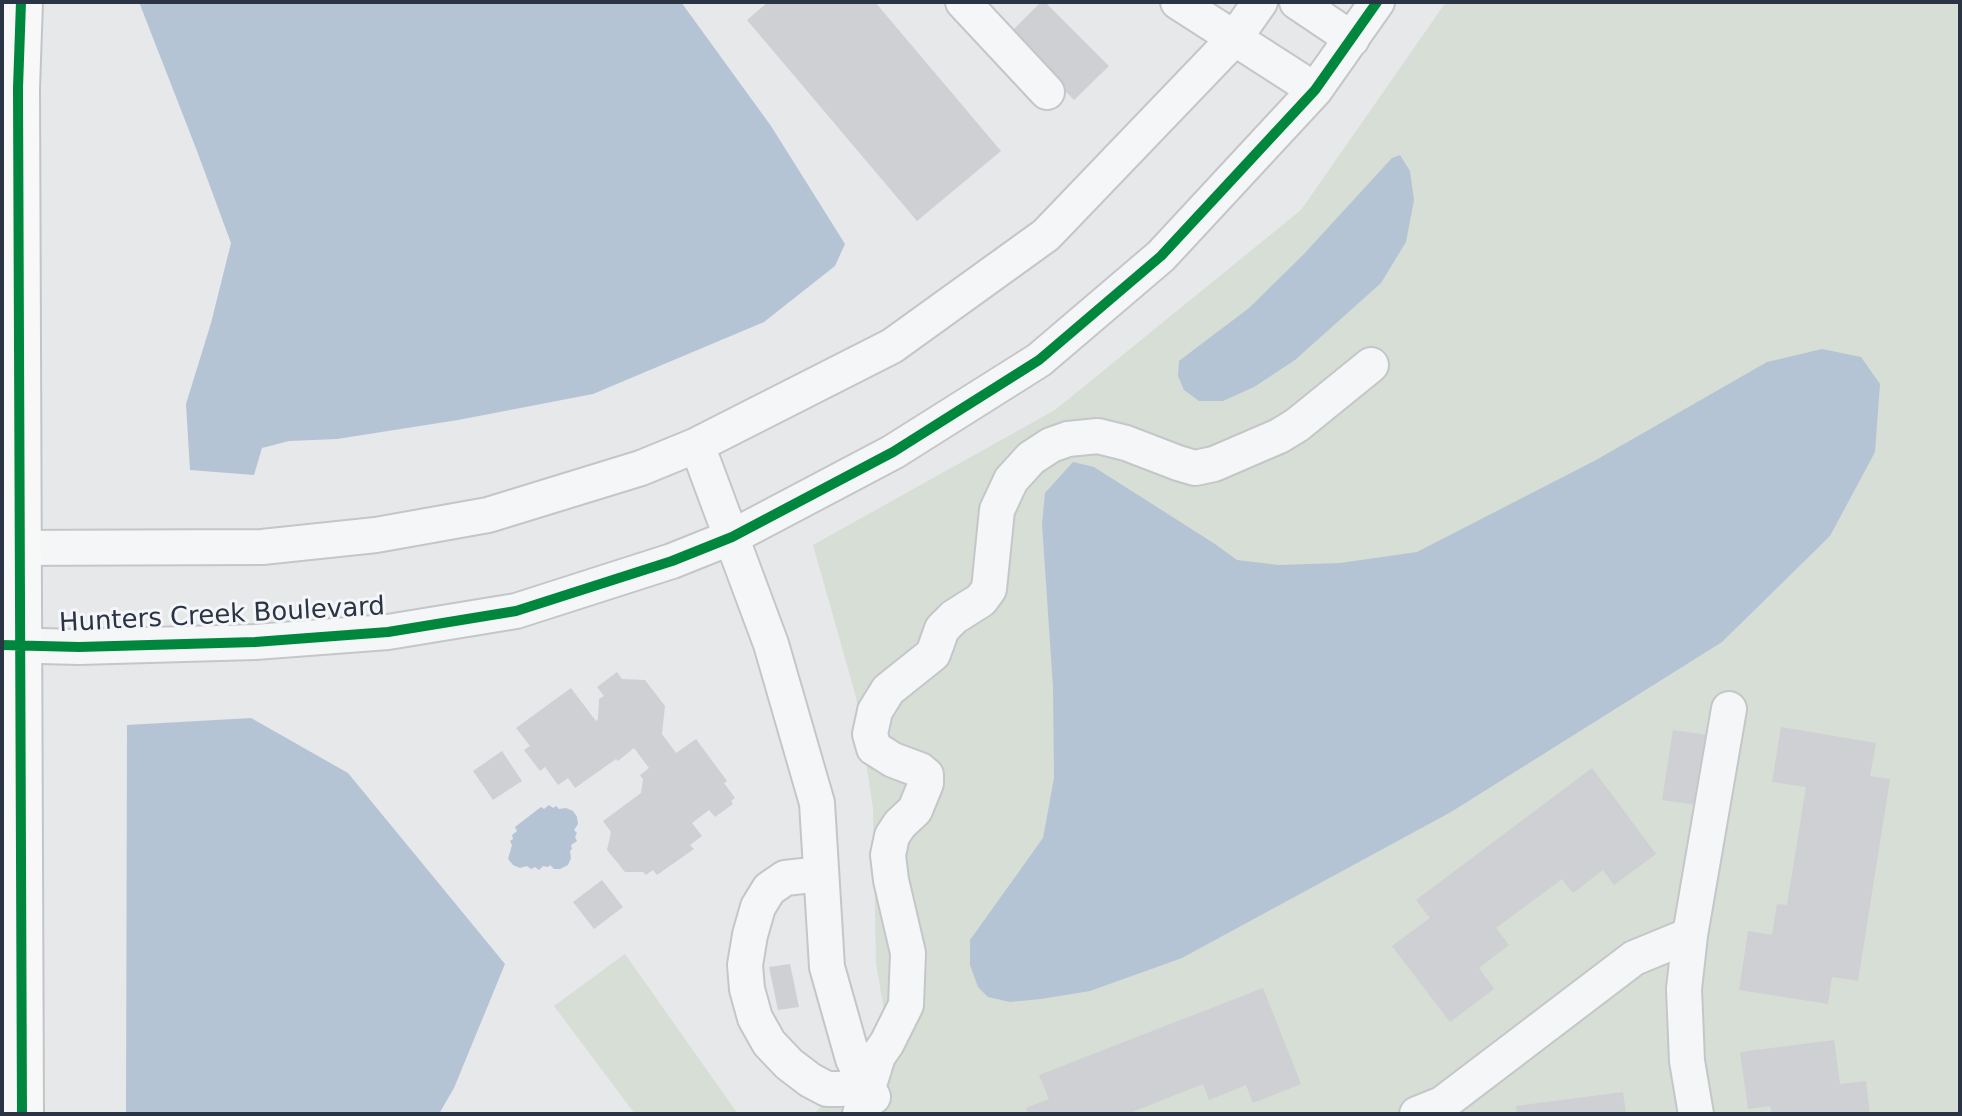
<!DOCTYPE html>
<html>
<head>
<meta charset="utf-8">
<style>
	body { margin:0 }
	#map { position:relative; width:1962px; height:1116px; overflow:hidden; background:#e6e8ea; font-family:"DejaVu Sans",sans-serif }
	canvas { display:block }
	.frame { position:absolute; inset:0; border:4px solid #2b3445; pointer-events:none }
</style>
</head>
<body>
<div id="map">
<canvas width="1962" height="1116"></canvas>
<div class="frame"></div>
</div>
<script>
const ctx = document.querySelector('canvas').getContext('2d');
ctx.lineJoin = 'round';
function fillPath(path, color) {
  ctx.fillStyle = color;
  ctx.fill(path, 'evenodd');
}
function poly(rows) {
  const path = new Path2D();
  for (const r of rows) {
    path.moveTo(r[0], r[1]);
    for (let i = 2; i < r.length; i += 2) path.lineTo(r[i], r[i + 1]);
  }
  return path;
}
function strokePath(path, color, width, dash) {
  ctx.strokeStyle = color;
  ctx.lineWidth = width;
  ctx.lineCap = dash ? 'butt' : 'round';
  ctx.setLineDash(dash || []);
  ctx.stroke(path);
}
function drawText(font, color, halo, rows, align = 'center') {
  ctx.font = font + ' "DejaVu Sans",sans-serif';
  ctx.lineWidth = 6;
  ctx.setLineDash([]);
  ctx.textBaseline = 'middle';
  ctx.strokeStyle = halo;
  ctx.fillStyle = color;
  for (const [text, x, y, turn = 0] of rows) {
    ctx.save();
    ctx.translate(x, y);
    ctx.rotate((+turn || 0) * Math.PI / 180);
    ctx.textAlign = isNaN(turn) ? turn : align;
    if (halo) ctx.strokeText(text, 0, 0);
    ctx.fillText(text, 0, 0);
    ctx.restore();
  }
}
const green = poly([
	[1446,2,1960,2,1960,1114,814,1114,888,1035,876,963,873,808,856,697,813,545,1055,410,1301,210],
	[625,954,728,1100,738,1114,635,1114,554,1006]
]);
const water = poly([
	[139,2,681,2,771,126,845,244,835,266,764,322,593,394,458,420,337,439,289,441,262,448,254,475,190,470,186,404,211,323,231,243,197,151],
	[1400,155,1410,171,1414,200,1406,242,1381,283,1295,360,1254,387,1223,401,1199,401,1184,390,1178,376,1179,361,1249,308,1303,255,1392,158],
	[1822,349,1861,357,1880,384,1875,452,1830,536,1722,642,1451,812,1182,958,1090,991,1041,999,1010,1002,988,997,978,987,970,965,970,940,1043,838,1054,778,1053,687,1042,524,1045,493,1073,462,1094,467,1215,544,1237,560,1279,565,1340,563,1417,552,1596,460,1767,362],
	[251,718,348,773,505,964,454,1088,439,1114,126,1114,127,725],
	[549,805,553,808,556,806,559,809,566,808,573,811,577,817,578,824,574,830,577,833,575,837,577,841,571,845,572,849,570,851,571,858,568,865,560,869,554,869,550,865,548,867,543,866,539,870,535,867,531,869,527,866,520,868,513,865,508,859,512,845,510,841,513,839,512,835,517,831,515,827,541,807,544,809]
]);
const building = poly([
	[768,2,875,2,1001,151,917,221,747,20],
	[1041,2,1045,2,1109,66,1074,100,1009,34],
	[617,672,622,679,645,680,665,706,662,734,676,753,696,739,727,781,724,783,735,798,731,801,733,804,715,817,709,810,692,823,702,836,690,845,694,849,657,875,653,870,646,875,643,872,625,872,607,850,611,832,603,821,641,793,643,779,640,775,649,768,634,748,618,761,616,759,575,788,568,778,558,785,545,767,540,771,524,750,530,746,516,728,571,688,596,721,598,719,599,699,604,696,597,687],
	[1781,727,1876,743,1870,776,1890,779,1858,981,1832,977,1828,1004,1739,990,1748,931,1772,935,1777,904,1787,905,1806,787,1772,782],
	[1673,730,1708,735,1698,805,1662,800],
	[502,751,522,781,493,800,473,771],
	[1592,768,1656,854,1614,885,1603,870,1573,893,1562,879,1496,928,1509,945,1479,968,1494,989,1450,1022,1392,946,1430,918,1416,900],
	[602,880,623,907,594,929,573,902],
	[790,964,799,1007,778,1010,769,967],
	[1263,988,1301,1084,1253,1103,1246,1085,1209,1100,1203,1084,1127,1114,1028,1114,1026,1108,1049,1099,1039,1075],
	[1834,1040,1840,1084,1866,1081,1870,1114,1772,1114,1770,1106,1748,1109,1740,1052],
	[1623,1092,1626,1114,1517,1114,1516,1106]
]);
const minor = poly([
	[963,2,1047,92],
	[1178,2,1315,90],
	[1297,2,1352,39],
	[697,445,771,644,817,803,827,967,853,1059,873,1097],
	[2,548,262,547,376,535,488,515,641,468,697,445,892,346,1046,235,1234,39,1260,2],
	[2,645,79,647,255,642,388,632,516,611,672,561,732,537,893,452,1039,360,1161,256,1315,90,1377,2],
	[821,874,785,878,769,889,758,907,750,935,745,965,747,989,755,1018,769,1043,789,1064,810,1080,827,1089,841,1089,865,1082],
	[860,1114,878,1056,887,1043,906,1005,908,953,891,880,888,855,892,836,900,824,915,810,926,783,926,775,920,770,893,760,874,748,870,734,875,711,888,690,933,654,942,629,954,617,981,600,989,589,997,510,1011,480,1031,458,1051,445,1068,439,1098,436,1126,443,1178,463,1195,468,1214,464,1279,436,1297,425,1371,365],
	[1417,1114,1442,1104,1634,958,1690,935],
	[1696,1114,1687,1061,1684,989,1690,935,1729,709]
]);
const major = poly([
	[21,2,18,88,22,1114]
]);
const cycleway = poly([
	[21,2,18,88,22,1114],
	[2,645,79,647,255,642,388,632,516,611,672,561,732,537,893,452,1039,360,1161,256,1315,90,1377,2]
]);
const streetNames = [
	["Hunters Creek Boulevard",222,616,-3]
];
fillPath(green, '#d6ded6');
fillPath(water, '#b4c4d5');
fillPath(building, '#ced0d3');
strokePath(minor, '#c4c6c8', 38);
strokePath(major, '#c2c5c8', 46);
strokePath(minor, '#f5f6f7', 34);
strokePath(major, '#f8f8f8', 42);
strokePath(cycleway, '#00873e', 10);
drawText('26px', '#2b3445', '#f4f6f9', streetNames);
</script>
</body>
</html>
